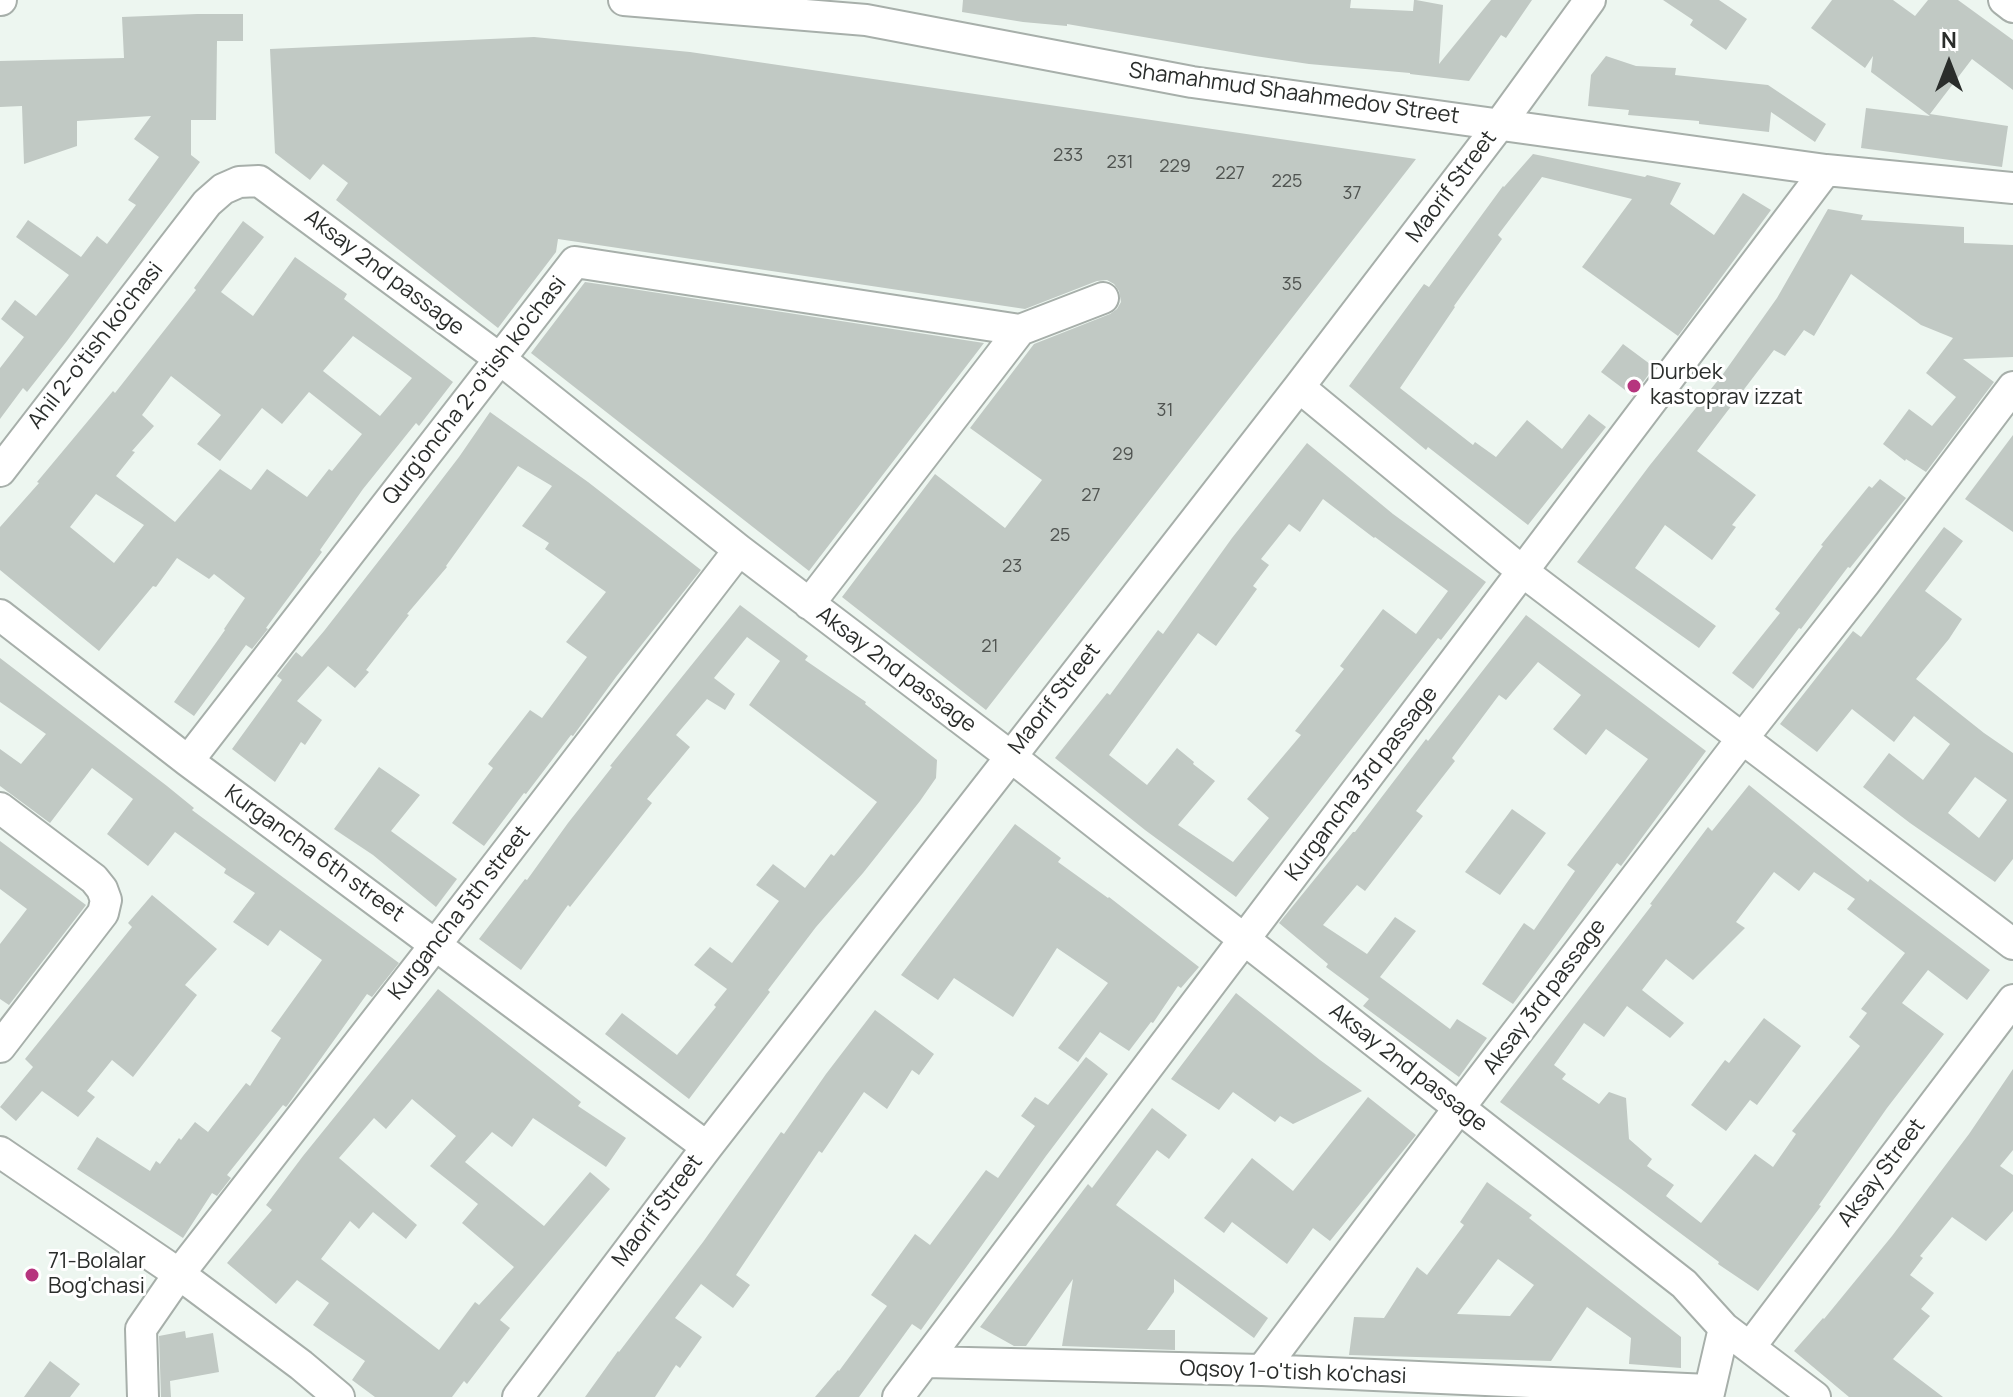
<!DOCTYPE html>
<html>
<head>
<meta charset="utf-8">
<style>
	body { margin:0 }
	#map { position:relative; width:2013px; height:1397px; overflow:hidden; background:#edf6f0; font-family:Manrope,sans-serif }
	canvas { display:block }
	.north { position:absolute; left:1909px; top:24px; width:80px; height:80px; -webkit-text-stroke:6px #fff; paint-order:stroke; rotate:0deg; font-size:22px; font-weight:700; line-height:32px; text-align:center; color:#2a2d2b }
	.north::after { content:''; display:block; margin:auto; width:28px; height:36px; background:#2a2d2b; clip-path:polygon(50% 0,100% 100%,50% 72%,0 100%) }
</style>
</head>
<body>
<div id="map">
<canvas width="2013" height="1397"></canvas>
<div class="north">N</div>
</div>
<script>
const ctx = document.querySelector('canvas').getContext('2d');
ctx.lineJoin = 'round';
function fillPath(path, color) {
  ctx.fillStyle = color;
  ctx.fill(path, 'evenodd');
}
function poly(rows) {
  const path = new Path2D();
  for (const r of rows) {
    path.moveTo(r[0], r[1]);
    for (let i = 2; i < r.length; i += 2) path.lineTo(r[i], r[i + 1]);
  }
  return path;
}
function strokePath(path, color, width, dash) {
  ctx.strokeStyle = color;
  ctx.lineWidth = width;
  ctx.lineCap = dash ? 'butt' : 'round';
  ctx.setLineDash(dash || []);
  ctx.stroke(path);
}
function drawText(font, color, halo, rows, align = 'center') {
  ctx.font = font + ' Manrope,sans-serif';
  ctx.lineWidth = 6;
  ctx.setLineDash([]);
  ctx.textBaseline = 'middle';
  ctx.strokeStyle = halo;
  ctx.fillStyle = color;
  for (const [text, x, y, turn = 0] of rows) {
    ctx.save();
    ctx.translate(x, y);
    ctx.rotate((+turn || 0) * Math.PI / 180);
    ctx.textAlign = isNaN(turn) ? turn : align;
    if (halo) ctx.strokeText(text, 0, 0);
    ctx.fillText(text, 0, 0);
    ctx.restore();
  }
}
const building = poly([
	[963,0,1351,0,1350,8,1413,11,1414,0,1416,0,1443,5,1439,64,1491,0,1532,0,1506,38,1501,35,1469,81,1410,74,1410,73,1309,64,1255,56,1067,24,1067,26,1023,22,962,12],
	[1663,0,1719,0,1747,19,1726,50,1690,25,1693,20],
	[1832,0,1893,0,1915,16,1928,0,1958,0,2013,40,2013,90,1972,59,1930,114,2008,126,2002,167,1861,148,1866,108,1930,116,1871,72,1873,56,1865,68,1811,28],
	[197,14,243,14,243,41,217,41,216,120,191,120,191,155,200,162,67,341,27,392,23,388,0,419,0,368,24,337,1,319,15,300,36,316,69,275,16,237,28,220,81,257,97,236,107,244,136,205,128,200,159,157,134,139,151,116,77,121,77,146,24,164,22,106,0,107,0,61,124,58,122,17],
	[534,37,690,52,1416,159,986,710,842,597,935,474,1005,528,1042,480,970,428,1034,344,1110,314,1117,309,1121,302,1119,291,1114,284,1107,280,1097,281,1025,309,558,239,556,252,498,328,336,200,348,183,323,164,310,180,275,153,270,49],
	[1606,56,1636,66,1676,68,1675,75,1768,85,1826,124,1815,142,1771,112,1769,132,1699,124,1699,121,1628,115,1629,110,1588,106,1591,75],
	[1533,154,1645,177,1647,175,1681,183,1670,204,1714,235,1743,193,1771,210,1678,336,1582,267,1632,199,1542,177,1498,235,1502,239,1454,306,1455,307,1400,388,1473,445,1475,442,1496,457,1527,420,1562,449,1589,414,1606,427,1528,525,1428,447,1426,450,1349,386,1424,284,1429,287,1503,186,1504,187],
	[1828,209,1863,215,1861,220,1964,227,1964,243,2013,245,2013,357,1963,359,1994,382,1926,472,1906,459,1905,461,1883,444,1909,409,1932,426,1956,397,1926,373,1953,338,1921,325,1851,274,1814,336,1804,330,1785,356,1774,350,1697,451,1756,495,1732,525,1736,527,1712,560,1665,525,1635,568,1716,626,1699,648,1577,562,1650,465,1723,374,1777,298],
	[243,221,264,237,221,292,253,316,295,257,347,294,344,299,453,382,419,426,416,423,363,489,320,550,322,552,266,628,268,629,252,649,246,645,194,716,174,702,225,630,224,629,245,598,214,574,209,579,177,558,156,587,153,586,99,651,0,570,0,527,39,483,37,482,113,391,115,393,196,290,194,288],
	[353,336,412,378,380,416,323,371],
	[171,376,221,415,197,444,220,461,262,408,282,424,309,392,362,434,332,471,329,469,307,497,267,469,251,490,220,469,175,522,116,476,135,452,132,451,154,426,142,415],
	[96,494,144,525,114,563,70,527],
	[585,282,626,288,984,343,809,571,531,353],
	[1623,344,1654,367,1633,396,1601,372],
	[490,412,588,482,701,570,616,677,573,736,571,735,526,794,524,793,484,846,452,823,493,768,488,764,530,710,542,718,587,657,566,642,606,592,545,549,549,543,522,526,552,486,518,466,446,566,447,567,407,614,409,615,366,670,369,672,355,688,328,666,297,701,322,720,305,745,301,742,275,782,232,749,282,680,277,676,296,652,302,657,324,631,406,526,459,457],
	[2013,435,2013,532,1965,499],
	[1307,443,1393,514,1486,582,1441,640,1438,638,1236,897,1145,830,1055,758,1107,693,1110,695,1158,630,1163,634,1232,538],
	[1323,499,1374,538,1375,537,1448,591,1416,634,1383,609,1340,666,1344,669,1295,731,1301,735,1247,799,1269,818,1233,862,1178,825,1215,781,1193,764,1194,762,1177,748,1147,785,1109,755,1198,633,1216,646,1257,589,1253,586,1269,565,1261,559,1289,524,1300,532],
	[1880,479,1906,498,1850,568,1848,567,1801,629,1799,628,1753,689,1732,673,1780,613,1775,609,1823,546,1821,545,1869,486,1872,488],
	[1944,527,1963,541,1925,591,1962,619,1949,639,1916,679,1984,733,2013,753,2013,859,1995,882,1910,823,1863,787,1889,753,1923,780,1950,744,1914,716,1894,742,1852,709,1817,752,1780,724,1853,631,1861,637],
	[1975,777,2007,800,1979,838,1948,813],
	[740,605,808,656,805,660,866,702,865,704,937,760,936,778,920,801,863,873,816,927,768,990,770,992,689,1099,605,1034,622,1013,677,1055,716,1007,714,1005,727,989,694,965,710,947,732,963,779,901,756,885,773,864,805,888,831,854,834,856,877,802,749,705,780,661,747,637,714,678,735,694,725,710,707,699,676,735,690,747,647,799,652,803,570,907,568,905,521,970,479,939,525,879,527,880,568,823,612,767,610,766],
	[1526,615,1706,751,1621,866,1617,863,1513,1004,1482,984,1524,923,1534,930,1575,871,1567,865,1648,759,1606,729,1586,755,1553,729,1581,695,1538,662,1506,700,1499,695,1452,758,1455,761,1416,811,1423,816,1365,891,1357,885,1323,925,1367,954,1395,917,1416,931,1380,977,1450,1029,1457,1019,1487,1038,1459,1077,1363,1006,1369,999,1326,967,1328,964,1279,923,1353,832,1355,832,1426,739,1428,741],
	[0,658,167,786,194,808,192,810,399,963,372,997,367,994,287,1106,286,1107,283,1105,227,1175,231,1178,217,1196,212,1193,183,1238,77,1169,97,1137,150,1171,156,1161,160,1164,179,1138,181,1140,195,1122,208,1132,246,1083,250,1086,281,1038,271,1031,322,960,280,930,268,946,233,922,255,893,224,873,226,869,175,832,148,866,107,834,133,799,92,768,50,823,0,786,0,749,21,764,46,734,0,702],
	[379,767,420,795,391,831,457,879,436,907,373,855,334,829],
	[1749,785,1868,882,1870,879,1990,970,1967,1000,1928,970,1902,1003,1944,1034,1887,1108,1819,1205,1821,1206,1758,1291,1718,1264,1719,1262,1621,1189,1500,1102,1652,905,1650,904,1708,827,1712,831],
	[1774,872,1799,891,1814,872,1855,899,1847,909,1905,953,1861,1009,1867,1013,1849,1037,1860,1046,1792,1131,1796,1134,1773,1167,1755,1154,1701,1223,1666,1196,1674,1185,1647,1166,1652,1159,1629,1139,1626,1098,1609,1092,1599,1104,1562,1079,1566,1074,1554,1065,1584,1023,1604,1037,1627,1006,1670,1038,1684,1023,1642,990,1666,959,1693,980,1745,928,1736,922],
	[1512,809,1546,833,1500,895,1465,872],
	[1015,824,1061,858,1058,862,1108,898,1109,897,1199,967,1181,988,1178,986,1153,1023,1151,1022,1129,1051,1100,1032,1078,1062,1058,1048,1108,983,1057,948,1013,1017,954,978,938,1000,901,975],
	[0,841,86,905,9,1005,0,999,0,944,27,909,0,889],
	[152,895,217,949,185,985,197,995,133,1077,112,1060,87,1091,95,1097,78,1117,42,1091,16,1121,0,1107,33,1067,25,1059,132,927,128,923],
	[438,989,581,1102,578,1106,626,1138,606,1167,533,1118,512,1147,492,1132,465,1162,544,1226,590,1172,610,1189,500,1320,510,1328,467,1384,464,1381,452,1397,375,1397,352,1380,365,1361,313,1325,329,1303,297,1280,276,1304,227,1263,272,1210,266,1205,303,1156],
	[412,1099,456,1136,430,1166,478,1204,462,1223,514,1267,479,1305,475,1302,439,1350,321,1259,350,1221,359,1229,373,1212,406,1239,417,1225,339,1158,374,1118,386,1129],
	[1236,993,1320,1060,1362,1091,1293,1124,1280,1116,1275,1122,1233,1092,1219,1110,1171,1079],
	[875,1010,934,1054,919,1075,912,1070,887,1109,864,1092,822,1153,819,1151,736,1275,750,1285,733,1308,701,1284,675,1318,702,1337,680,1368,676,1365,655,1397,585,1397,618,1351,619,1352,703,1242,781,1132,784,1134,826,1074],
	[1764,1018,1801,1046,1757,1105,1750,1100,1726,1131,1691,1105,1725,1060,1729,1063],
	[1086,1057,1108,1074,1046,1156,921,1330,912,1324,859,1397,815,1397,838,1370,839,1371,887,1306,871,1295,915,1234,930,1245,986,1170,998,1178,1035,1126,1021,1116,1035,1097,1048,1105],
	[2013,1069,2013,1150,2000,1166,2013,1175,2013,1211,1986,1241,1952,1217,1920,1256,1923,1258,1910,1275,1934,1293,1921,1309,1930,1316,1893,1359,1943,1397,1849,1397,1794,1351,1823,1318,1824,1319,1892,1236,1969,1134],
	[1368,1097,1416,1135,1330,1241,1313,1228,1287,1264,1232,1222,1224,1233,1204,1218,1252,1158,1293,1191],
	[1152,1108,1187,1135,1169,1159,1157,1150,1116,1205,1268,1318,1254,1338,1174,1279,1174,1292,1147,1330,1175,1330,1175,1350,1062,1346,1073,1279,1026,1346,1014,1346,980,1327,1088,1184,1092,1188],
	[1487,1182,1532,1215,1529,1218,1681,1337,1681,1368,1629,1364,1631,1338,1587,1307,1551,1361,1349,1355,1354,1317,1384,1318,1417,1267,1427,1275,1464,1225,1460,1222],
	[1498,1259,1534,1285,1510,1316,1457,1314],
	[185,1331,186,1338,213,1333,219,1372,170,1381,171,1397,161,1397,159,1336],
	[50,1361,80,1384,70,1397,24,1397]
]);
const minor = poly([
	[0,0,1,0],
	[624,0,866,20,1192,82,1826,170,2013,188],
	[2004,0,2013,7],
	[1299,387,1522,571,2013,944],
	[0,471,207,203,223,189,239,182,259,181,500,359,739,550,1010,756,1684,1284,1724,1328,1815,1397],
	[809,604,1020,330,1103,298],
	[0,615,188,761,707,1147],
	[188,761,575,262,1020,330],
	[0,808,94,879,102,889,106,900,103,913,0,1047],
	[0,1152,179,1274,301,1365,339,1397],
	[1750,1347,2013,1000],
	[926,1362,1262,1370,1709,1390],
	[1262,1370,1459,1108,1742,739,1865,583,2013,387],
	[143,1397,141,1329,179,1274,436,944,739,550],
	[518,1397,707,1147,1299,387,1500,124,1590,0],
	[898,1397,1826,170],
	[1708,1397,1724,1328]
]);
const markers = [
	[1634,386,8,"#b6357e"],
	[32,1275,8,"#b6357e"]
];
const numberNames = [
	["233",1068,156],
	["231",1120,163],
	["229",1175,167],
	["227",1230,174],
	["225",1287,182],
	["37",1352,194],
	["35",1292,285],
	["31",1165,411],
	["29",1123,455],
	["27",1091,496],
	["25",1060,536],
	["23",1012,567],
	["21",990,647]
];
const streetNames = [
	["Shamahmud Shaahmedov Street",1294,94,8],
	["Maorif Street",1452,187,-53],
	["Aksay 2nd passage",384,273,37],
	["Ahil 2-o'tish ko'chasi",96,346,-52],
	["Qurg'oncha 2-o'tish ko'chasi",475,391,-52],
	["Aksay 2nd passage",896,670,37],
	["Maorif Street",1055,699,-52],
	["Kurgancha 3rd passage",1362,784,-53],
	["Kurgancha 6th street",314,854,36],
	["Kurgancha 5th street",460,913,-52],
	["Aksay 3rd passage",1545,997,-53],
	["Aksay 2nd passage",1408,1068,38],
	["Aksay Street",1882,1173,-53],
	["Maorif Street",658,1211,-53],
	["Oqsoy 1-o'tish ko'chasi",1293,1373,2]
];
const poiNames = [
	["Durbek",1650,373],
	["kastoprav izzat",1650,398],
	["71-Bolalar",48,1262],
	["Bog'chasi",48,1287]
];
fillPath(building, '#c1c9c4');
strokePath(minor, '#a7afaa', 34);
strokePath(minor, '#fff', 30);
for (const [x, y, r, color] of markers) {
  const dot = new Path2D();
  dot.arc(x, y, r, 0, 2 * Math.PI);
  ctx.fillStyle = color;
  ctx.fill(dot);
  strokePath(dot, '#fff', 3);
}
drawText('18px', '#505451', null, numberNames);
drawText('22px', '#2a2d2b', '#fff', streetNames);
drawText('22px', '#2a2d2b', '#fff', poiNames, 'left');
</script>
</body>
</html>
